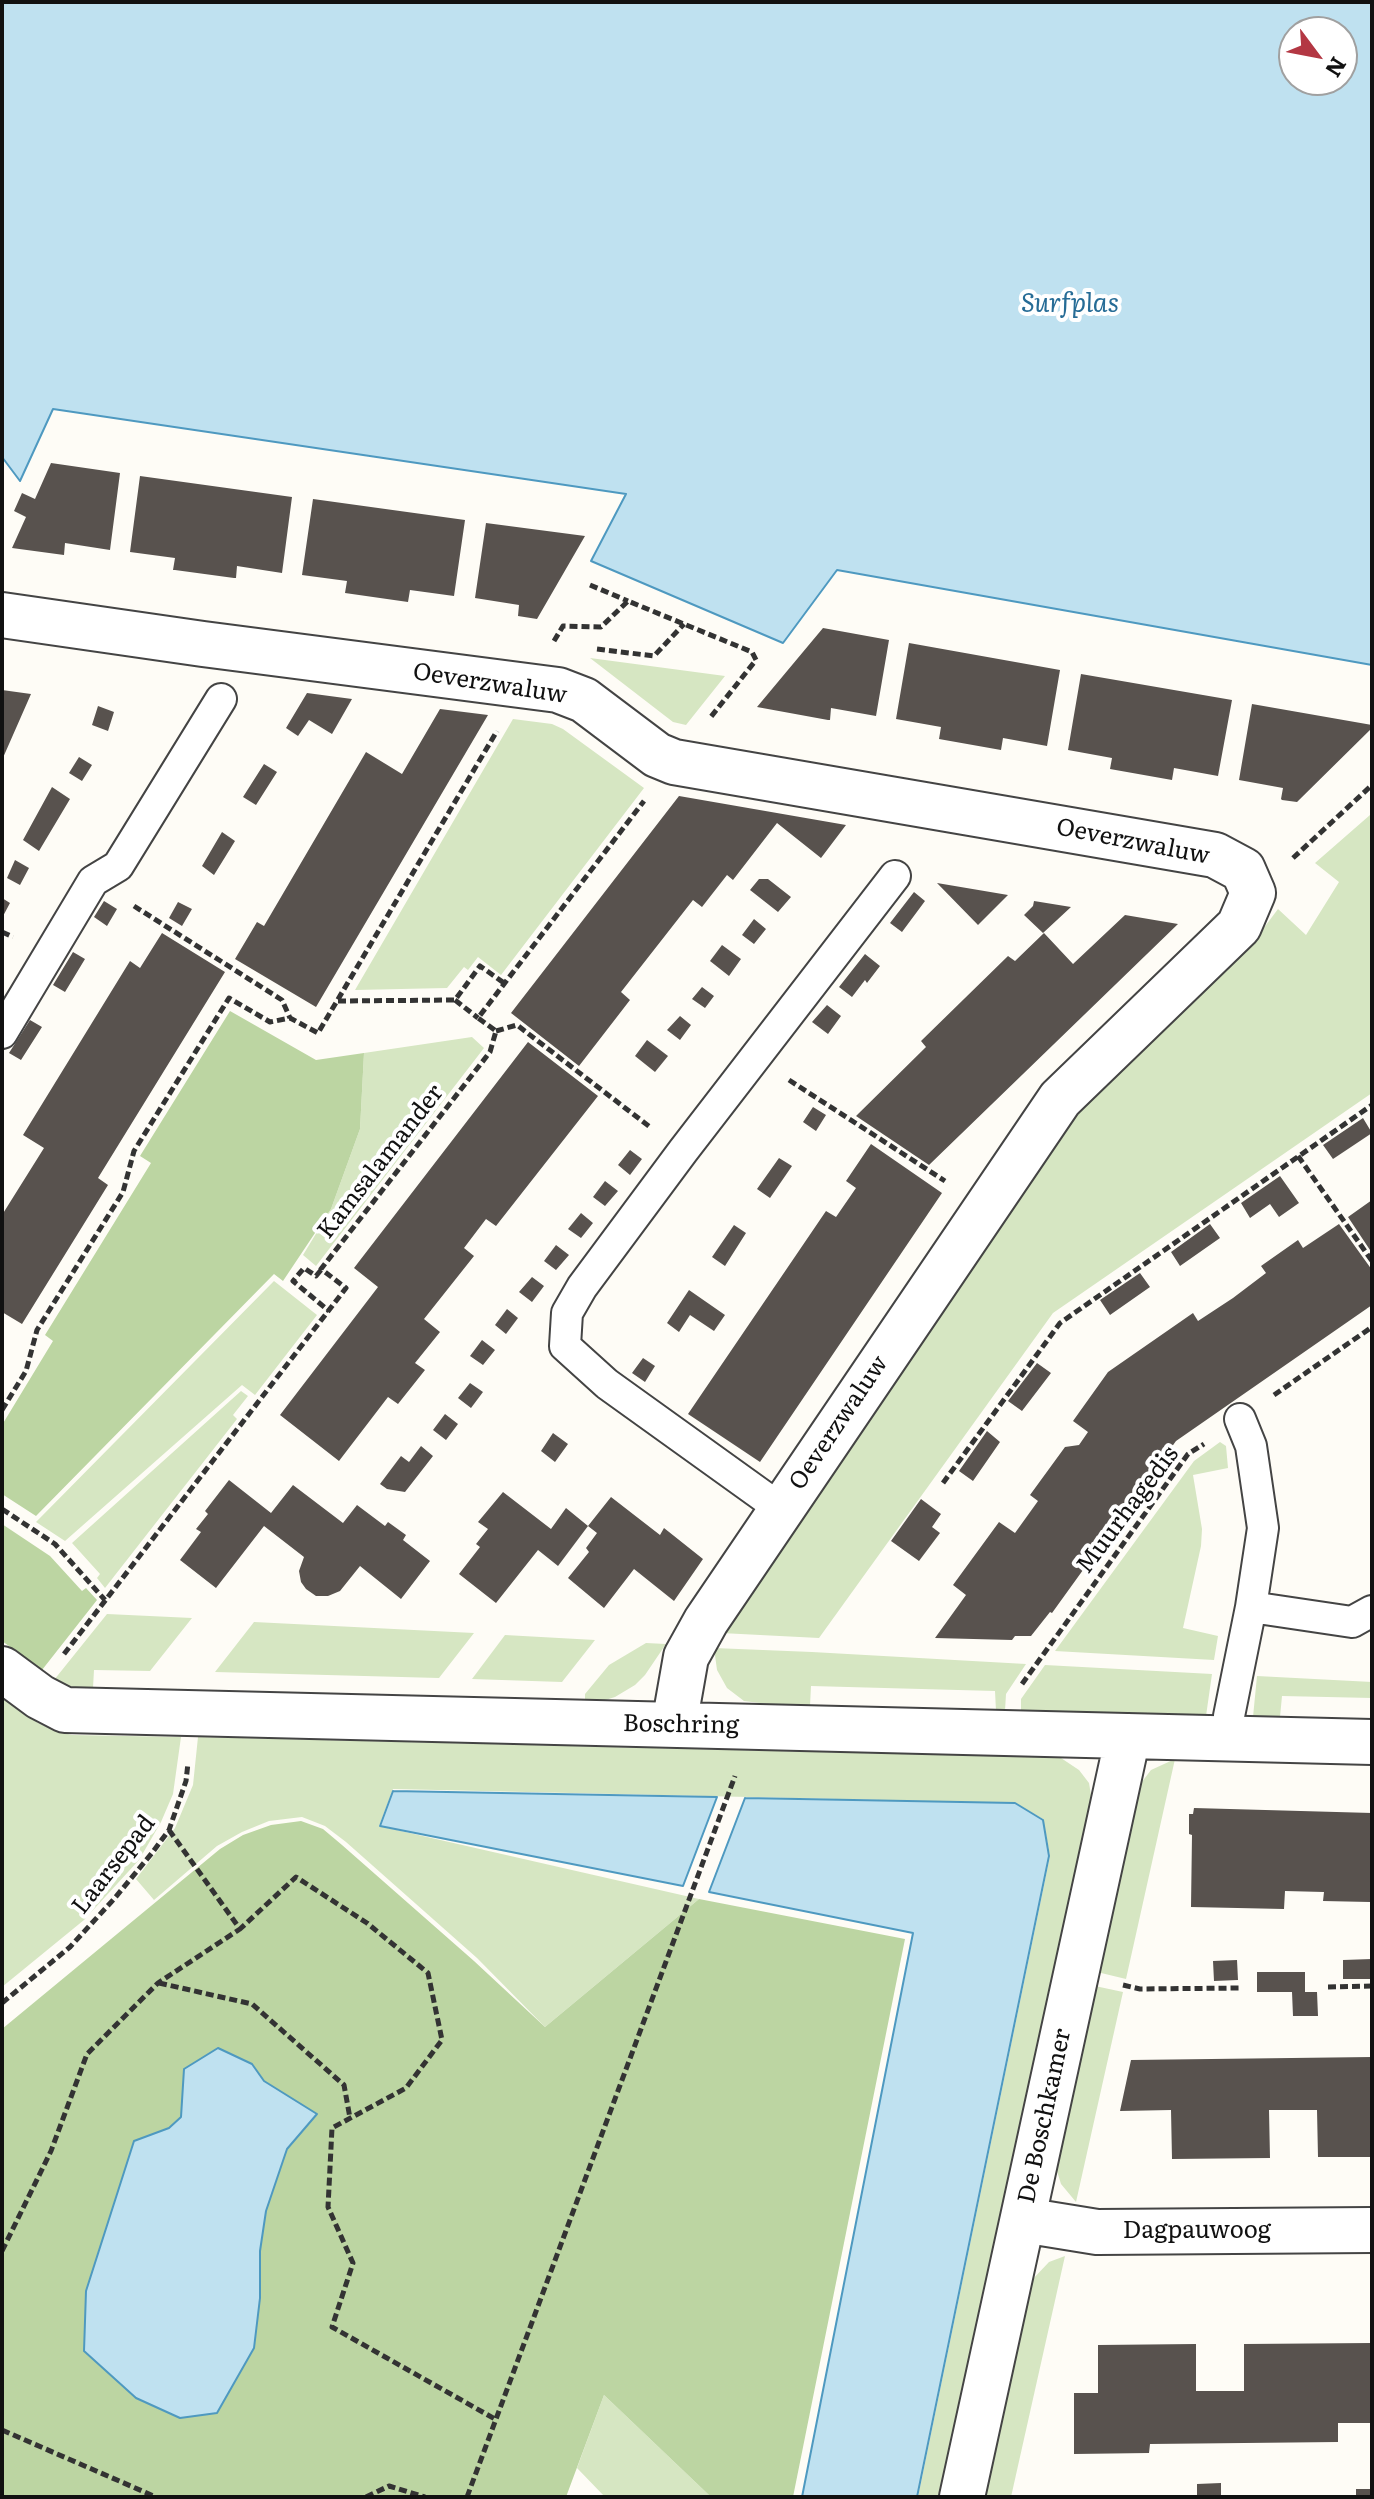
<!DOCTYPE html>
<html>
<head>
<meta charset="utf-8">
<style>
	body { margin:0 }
	#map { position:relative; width:1374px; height:2499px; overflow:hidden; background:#fefcf6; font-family:Literata,serif }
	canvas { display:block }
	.frame { position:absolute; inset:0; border:4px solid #111; pointer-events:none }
	.north { position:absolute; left:1278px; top:16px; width:80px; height:80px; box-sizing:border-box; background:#fff; border:2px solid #a0a0a0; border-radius:50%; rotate:122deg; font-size:22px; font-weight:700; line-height:32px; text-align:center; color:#111 }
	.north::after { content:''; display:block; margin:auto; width:28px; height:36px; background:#b33743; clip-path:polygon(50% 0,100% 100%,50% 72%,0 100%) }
</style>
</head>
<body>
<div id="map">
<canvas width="1374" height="2499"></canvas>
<div class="frame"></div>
<div class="north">N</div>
</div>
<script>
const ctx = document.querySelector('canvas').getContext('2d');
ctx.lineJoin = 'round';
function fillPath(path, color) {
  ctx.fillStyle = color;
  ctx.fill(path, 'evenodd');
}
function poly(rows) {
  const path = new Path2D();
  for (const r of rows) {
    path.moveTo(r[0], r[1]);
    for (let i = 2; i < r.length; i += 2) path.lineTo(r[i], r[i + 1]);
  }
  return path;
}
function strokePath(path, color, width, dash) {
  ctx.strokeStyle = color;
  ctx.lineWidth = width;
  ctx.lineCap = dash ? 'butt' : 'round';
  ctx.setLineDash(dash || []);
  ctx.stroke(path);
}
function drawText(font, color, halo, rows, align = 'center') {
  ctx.font = font + ' Literata,serif';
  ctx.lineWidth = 8;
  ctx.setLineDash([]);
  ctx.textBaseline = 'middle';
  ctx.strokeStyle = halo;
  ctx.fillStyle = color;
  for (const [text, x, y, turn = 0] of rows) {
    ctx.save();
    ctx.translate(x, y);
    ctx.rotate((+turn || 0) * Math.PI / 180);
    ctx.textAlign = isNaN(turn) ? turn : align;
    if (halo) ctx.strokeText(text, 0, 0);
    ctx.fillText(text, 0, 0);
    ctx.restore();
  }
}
const green = poly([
	[590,658,725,676,686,725,673,722],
	[513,719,552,724,563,729,644,788,501,975,478,957,468,970,464,967,447,988,355,990],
	[1370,815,1372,816,1372,1093,1053,1313,819,1638,721,1633,1079,1109,1263,929,1278,909,1306,935,1339,882,1315,863],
	[472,1037,484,1048,316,1266,303,1255,331,1209,360,1129,364,1053],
	[274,1281,317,1315,255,1395,242,1385,65,1541,36,1522],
	[241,1391,248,1396,233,1415,237,1419,105,1588,97,1578,100,1574,72,1543],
	[1220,1442,1226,1446,1228,1468,1193,1475,1202,1529,1201,1546,1183,1628,1218,1636,1214,1660,1055,1651,1194,1461],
	[107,1614,192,1618,150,1671,94,1670,93,1688,67,1687,54,1680],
	[254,1622,474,1633,439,1678,215,1672],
	[505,1635,595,1640,562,1682,472,1679],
	[646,1643,666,1644,645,1675,635,1685,615,1697,599,1702,585,1699,585,1694,609,1665],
	[714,1648,812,1652,1026,1664,1006,1694,1005,1711,996,1711,995,1691,811,1686,810,1706,768,1704,744,1701,727,1688,717,1670],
	[1045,1665,1212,1674,1206,1716,1021,1711,1021,1699],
	[1257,1676,1372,1682,1372,1698,1282,1696,1280,1717,1253,1717],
	[2,1696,38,1723,55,1731,72,1735,181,1737,173,1794,161,1822,139,1860,84,1920,2,1987],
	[198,1737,901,1754,1038,1755,1058,1756,1079,1770,1089,1783,1092,1801,942,2497,918,2497,1050,1856,1043,1819,1015,1803,393,1789,379,1826,699,1899,545,2027,477,1958,346,1842,325,1826,302,1817,269,1821,242,1832,217,1846,154,1900,136,1879,175,1828,193,1785],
	[1175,1759,1126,1979,1097,1972,1138,1787,1151,1770],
	[1095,1986,1123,1992,1076,2202,1061,2184,1057,2171,1057,2157],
	[1065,2256,1011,2497,983,2497,1031,2281,1049,2262],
	[604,2395,711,2497,605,2497,577,2468]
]);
const forest = poly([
	[230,1011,316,1060,364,1053,360,1129,331,1209,283,1281,274,1274,36,1516,2,1494,2,1425,53,1341,45,1335,151,1163,140,1156],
	[2,1524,50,1556,82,1591,86,1588,97,1600,42,1670,2,1641],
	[301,1821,323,1829,342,1845,474,1961,545,2027,699,1899,905,1939,793,2497,711,2497,604,2395,566,2497,2,2497,2,2029,220,1849,243,1835,271,1825],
	[252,2064,264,2081,317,2114,287,2149,266,2211,260,2251,260,2298,254,2348,118,2195,134,2141,169,2128,181,2117,184,2069]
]);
const water = poly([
	[2,2,1372,2,1372,665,837,570,783,643,591,561,626,494,53,409,20,481,2,457,2,2],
	[1294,32,1342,32,1342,80,1294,80,1294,32],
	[393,1791,717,1797,683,1886,380,1826,393,1791],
	[745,1798,1015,1803,1043,1820,1049,1856,917,2497,802,2497,913,1933,709,1892,745,1798],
	[218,2048,252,2064,264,2081,317,2114,287,2149,266,2211,260,2251,260,2298,254,2348,217,2413,180,2418,136,2398,84,2351,86,2291,134,2141,169,2128,181,2117,184,2069,218,2048]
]);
const building = poly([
	[51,463,120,473,110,550,65,543,64,555,12,548,26,517,14,511,22,493,35,499],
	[140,476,292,497,282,573,237,566,236,578,234,578,175,570,173,570,175,558,130,552],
	[313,499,465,520,454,596,410,590,408,602,345,593,347,581,302,575],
	[486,523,585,536,537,619,518,616,519,605,475,598],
	[823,628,889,640,876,716,831,708,830,720,828,720,757,707],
	[909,643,1060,670,1047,746,1003,738,1001,750,939,739,941,727,896,719],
	[1081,674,1232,700,1218,776,1174,768,1172,780,1110,769,1112,758,1068,750],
	[2,690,31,694,2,760],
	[307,693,352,699,332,734,309,720,298,736,286,728],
	[1252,704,1372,725,1372,728,1297,802,1282,800,1281,799,1283,788,1239,780],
	[98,706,114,712,108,731,92,725],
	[440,709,488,715,316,1007,235,959,257,922,264,926,366,752,402,774],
	[79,757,92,765,82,781,69,773],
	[264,764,277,772,256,805,243,797],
	[52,787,70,799,39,851,23,840],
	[679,796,846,825,821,858,777,823,733,880,727,875,702,907,693,900,621,992,630,1000,579,1066,511,1013],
	[222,832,235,841,214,875,202,866],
	[15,860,29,868,20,885,7,878],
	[759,879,768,879,791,897,778,912,750,890],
	[937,883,1008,895,978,925],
	[914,892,925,901,902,932,890,923],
	[2,898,10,903,2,918],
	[104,901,117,909,107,926,94,917],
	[1034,901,1071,907,1043,933,1024,915,1033,906],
	[178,902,192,909,182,926,169,918],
	[1125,915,1178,924,929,1165,856,1116,926,1047,921,1041,1008,956,1015,961,1044,933,1073,964],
	[754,919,766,929,754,944,742,935],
	[162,933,225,972,98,1178,108,1185,22,1324,2,1312,2,1215,44,1148,23,1135,130,961,140,968],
	[722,945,741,959,729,976,710,961],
	[73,952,85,959,65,992,53,985],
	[865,954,880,966,867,983,865,980,852,997,839,987],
	[702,987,714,996,705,1008,692,999],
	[827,1005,841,1016,828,1034,812,1022],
	[680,1016,691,1025,680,1040,667,1030],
	[30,1020,42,1027,21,1060,9,1053],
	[647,1040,668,1056,655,1072,635,1056],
	[528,1042,598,1096,496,1226,486,1219,464,1248,474,1256,424,1319,440,1332,415,1363,425,1370,398,1404,388,1397,339,1461,280,1415,378,1287,354,1268],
	[813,1107,826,1115,816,1131,803,1122],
	[1363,1118,1372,1133,1333,1159,1323,1145],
	[871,1144,942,1193,760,1462,688,1414,826,1211,836,1217,856,1188,846,1181],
	[630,1150,642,1159,630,1175,618,1165],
	[779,1158,792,1166,770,1198,757,1189],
	[1280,1176,1299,1203,1279,1217,1270,1204,1250,1218,1241,1203],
	[605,1181,618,1191,605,1206,593,1197],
	[1372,1200,1372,1253,1348,1217],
	[581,1213,593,1223,581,1238,568,1229],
	[1210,1224,1220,1238,1180,1266,1171,1252],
	[1339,1224,1372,1270,1372,1305,1176,1441,1052,1613,1050,1612,1031,1636,1015,1636,1012,1640,935,1638,966,1595,953,1585,999,1522,1015,1533,1038,1501,1030,1495,1065,1447,1079,1445,1088,1432,1073,1421,1108,1372,1193,1313,1198,1321,1233,1298,1266,1273,1261,1266,1298,1240,1303,1248],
	[734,1225,746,1233,725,1266,712,1257],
	[556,1245,569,1255,556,1270,544,1261],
	[1140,1273,1150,1287,1110,1315,1100,1300],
	[532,1277,544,1286,532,1302,519,1292],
	[689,1290,725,1315,714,1331,690,1315,679,1332,667,1323],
	[507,1309,518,1318,506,1334,495,1325],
	[482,1340,495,1350,483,1365,470,1356],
	[643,1358,655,1366,645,1382,632,1373],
	[1037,1363,1051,1373,1022,1411,1008,1401],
	[470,1383,483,1392,471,1408,458,1398],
	[445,1414,458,1424,446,1440,433,1430],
	[987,1431,1000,1442,973,1481,959,1471],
	[553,1433,568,1444,555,1462,541,1451],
	[421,1446,433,1456,405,1492,387,1489,380,1484,401,1456,409,1462],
	[229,1480,271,1513,293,1485,343,1523,357,1505,385,1526,388,1522,406,1535,403,1540,430,1561,401,1599,360,1566,340,1591,328,1596,316,1596,306,1589,301,1582,299,1571,304,1557,264,1526,216,1588,180,1560,201,1532,196,1529,208,1514,205,1511],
	[503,1492,551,1529,566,1508,588,1526,611,1497,660,1535,664,1528,703,1559,674,1601,634,1569,604,1608,568,1578,589,1552,586,1548,597,1533,588,1526,558,1566,538,1550,496,1603,459,1574,480,1547,476,1544,488,1529,478,1522],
	[921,1499,941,1514,932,1527,940,1533,919,1561,891,1541],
	[1194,1808,1372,1813,1370,1902,1323,1901,1324,1892,1285,1891,1284,1909,1191,1907,1192,1835,1189,1834,1189,1814,1193,1814],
	[1372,1959,1372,1979,1343,1979,1343,1960],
	[1237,1960,1238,1980,1214,1981,1213,1961],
	[1257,1972,1305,1972,1305,1992,1317,1992,1318,2016,1293,2016,1292,1992,1257,1992],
	[1372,2057,1372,2157,1318,2157,1317,2110,1269,2110,1270,2158,1172,2159,1171,2110,1120,2111,1131,2060],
	[1372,2343,1372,2423,1338,2423,1338,2442,1150,2444,1149,2453,1074,2454,1074,2393,1098,2393,1098,2345,1196,2344,1196,2391,1244,2391,1244,2344],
	[1221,2483,1221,2497,1197,2497,1197,2484],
	[1356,2489,1372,2489,1372,2497,1356,2497]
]);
const path = poly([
	[590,585,628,601],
	[554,641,563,626,601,627,628,601,752,652,756,660,710,718],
	[597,649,654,656,684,624],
	[1293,858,1372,785],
	[134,906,282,1000,290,1018],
	[2,932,13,937],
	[455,1000,478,1018],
	[338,1001,455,1000,480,966,504,983],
	[496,1031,517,1025,650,1127],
	[789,1080,945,1181],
	[1298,1156,1372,1261],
	[321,1270,316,1276,304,1268,293,1281,329,1311],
	[1274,1395,1372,1327],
	[2,1410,26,1371,37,1330,123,1192,134,1151,229,998,270,1022,290,1018,318,1033,497,731],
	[943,1483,1060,1323,1372,1105],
	[2,1509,55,1544,105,1600],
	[64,1654,346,1288,321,1269,490,1052,496,1031,478,1018,644,801],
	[1022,1684,1188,1454,1204,1444],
	[169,1830,240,1929,296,1877,367,1923,428,1973,442,2040,406,2088,332,2128,328,2207,353,2263,332,2327,495,2419],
	[159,1983,252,2004,344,2085,350,2118],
	[1123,1985,1140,1989,1242,1988],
	[1328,1987,1372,1986],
	[2,2003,70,1947,114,1899,152,1853,169,1830,186,1781,188,1763],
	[2,2251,51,2151,87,2054,158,1983,240,1929],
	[2,2430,156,2497],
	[366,2497,389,2486,425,2497],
	[467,2497,735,1776]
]);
const lane = poly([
	[2,1033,93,881,118,866,221,699],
	[781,1509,607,1384,565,1346,567,1313,582,1287,683,1151,895,876],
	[1251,1607,1352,1622,1372,1611],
	[1229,1738,1229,1716,1251,1607,1263,1528,1251,1446,1240,1419]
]);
const street = poly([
	[2,615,203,644,558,690,584,700,657,755,674,762,1215,855,1243,870,1253,893,1239,926,1060,1099,706,1621,686,1657,674,1725],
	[2,1669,40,1697,65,1710,1372,1742],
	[1023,2220,1097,2232,1372,2230],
	[962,2497,1128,1736]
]);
const streetNames = [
	["Oeverzwaluw",490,684,9],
	["Oeverzwaluw",1133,842,11],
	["Kamsalamander",381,1162,-52],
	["Oeverzwaluw",839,1423,-56],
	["Muurhagedis",1128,1510,-53],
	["Boschring",681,1725,1],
	["Laarsepad",114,1865,-52],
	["De Boschkamer",1045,2116,-78],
	["Dagpauwoog",1197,2231]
];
const waterNames = [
	["Surfplas",1070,304]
];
fillPath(green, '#d6e6c2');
fillPath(forest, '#bcd5a2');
fillPath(water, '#bfe1f0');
strokePath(water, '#4e99c0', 2);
fillPath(building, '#58524e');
strokePath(lane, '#444', 34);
strokePath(street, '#444', 48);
strokePath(path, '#333', 5, [8, 4]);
strokePath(lane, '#fff', 30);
strokePath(street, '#fff', 44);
drawText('24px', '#111', '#fff', streetNames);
drawText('italic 26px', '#266c96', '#fff', waterNames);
</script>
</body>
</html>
